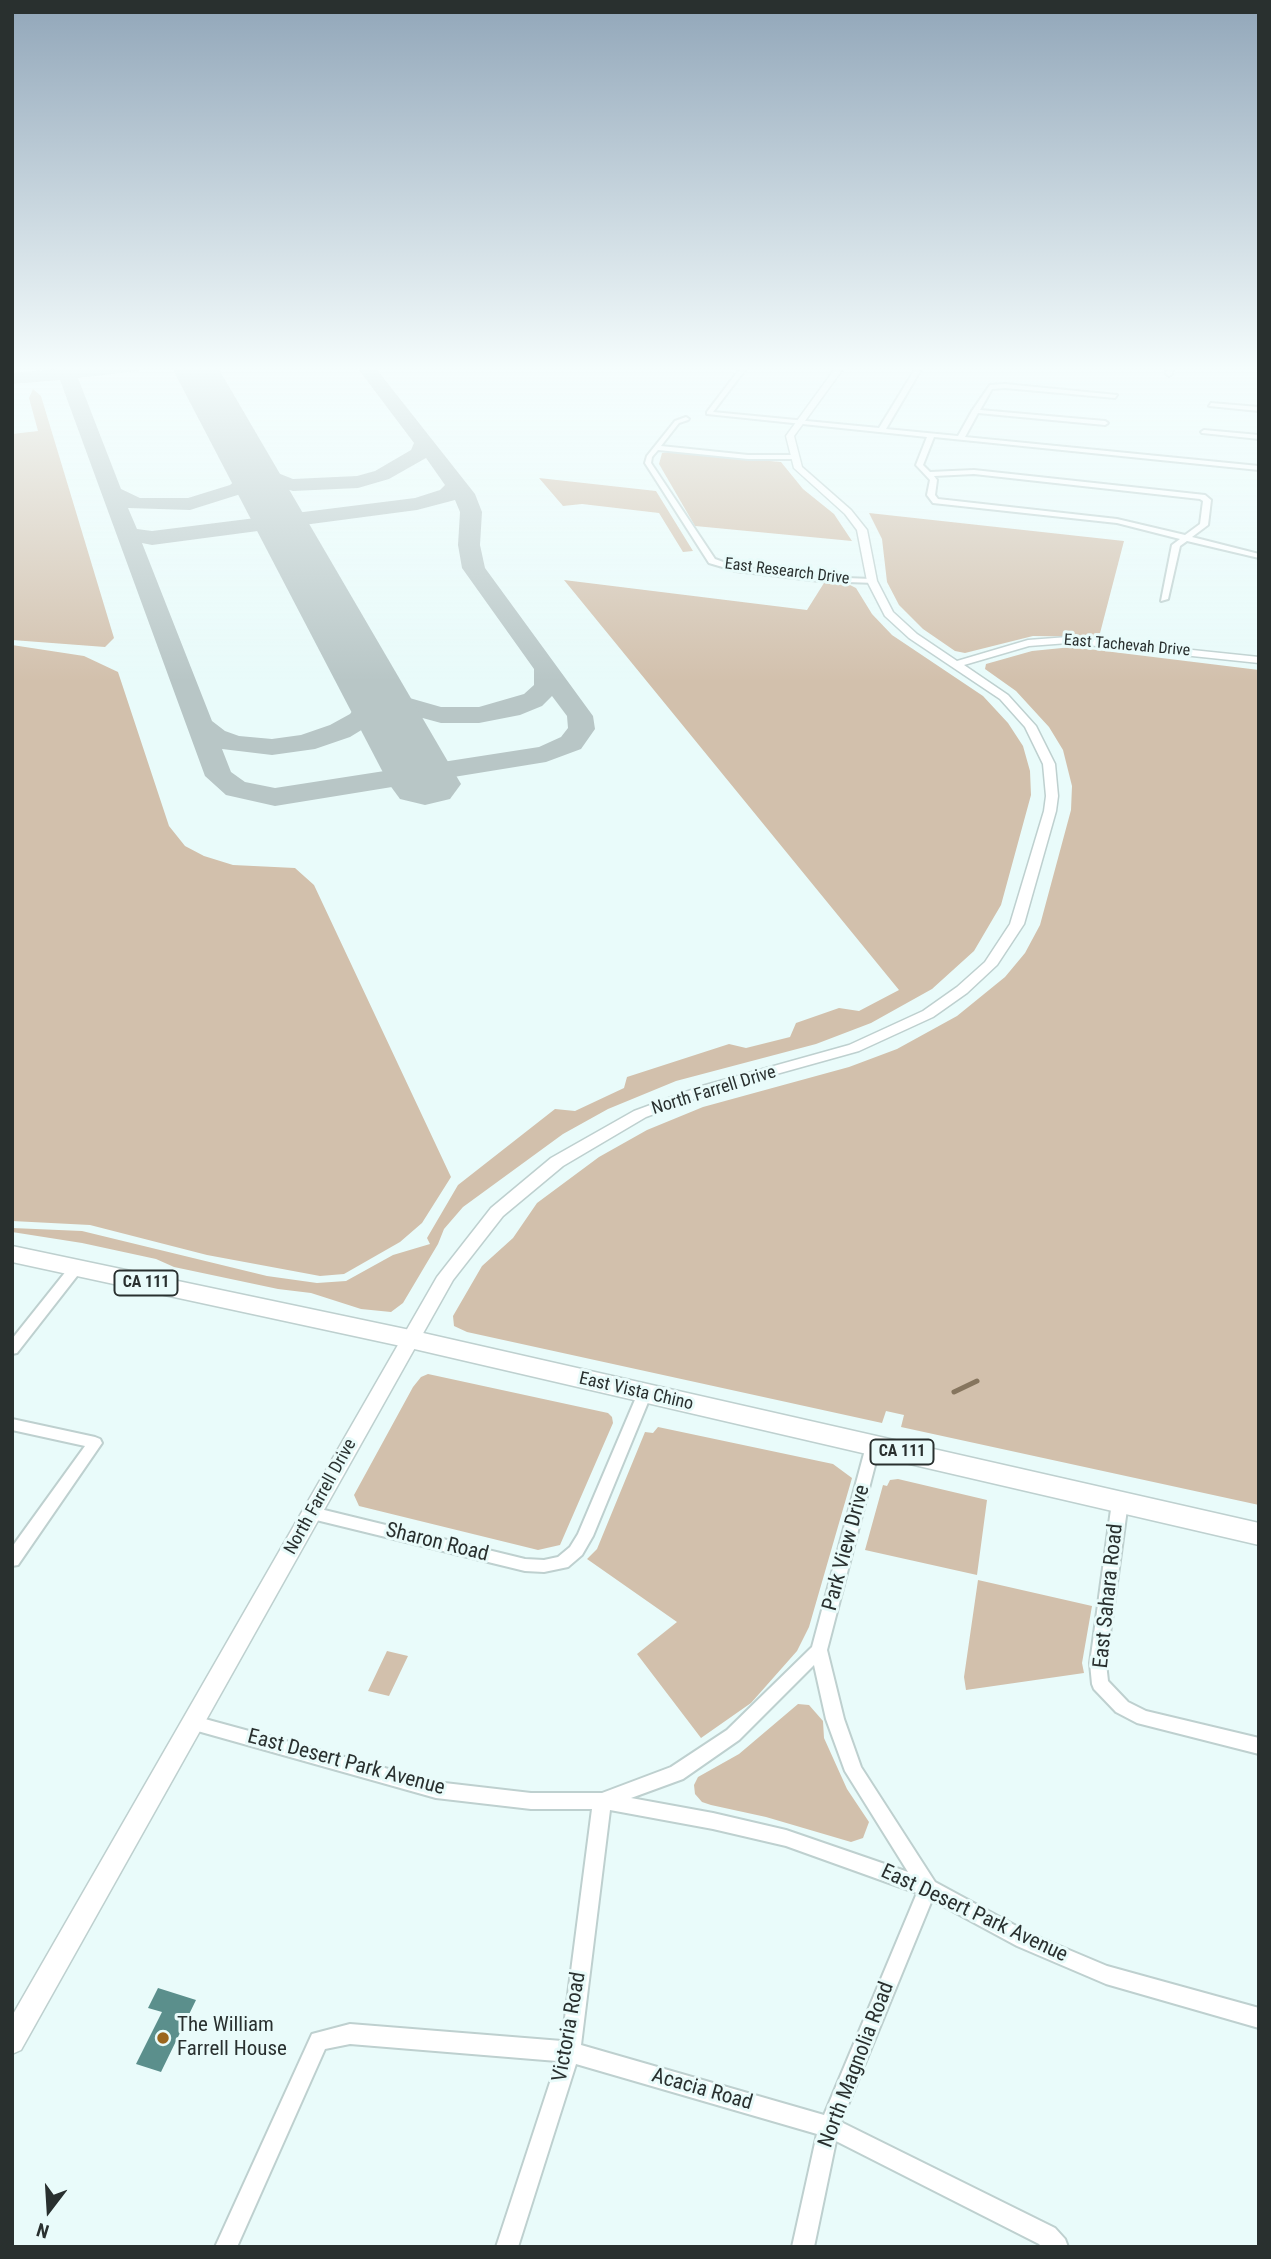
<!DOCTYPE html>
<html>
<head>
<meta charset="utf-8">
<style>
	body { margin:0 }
	#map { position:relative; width:1271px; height:2259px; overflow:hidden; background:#e9fbfa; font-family:"Roboto Condensed",sans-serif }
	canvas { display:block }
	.frame { position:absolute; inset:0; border:14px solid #29302f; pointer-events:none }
	.north { position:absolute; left:14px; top:2175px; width:70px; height:70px; -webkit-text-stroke:5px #e9fbfa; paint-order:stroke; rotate:197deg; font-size:19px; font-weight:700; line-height:28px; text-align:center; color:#29302f }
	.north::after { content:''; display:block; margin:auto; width:24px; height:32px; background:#29302f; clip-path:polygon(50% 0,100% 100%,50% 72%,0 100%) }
</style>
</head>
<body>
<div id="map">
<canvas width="1271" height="2259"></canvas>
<div class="frame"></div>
<div class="north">N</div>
</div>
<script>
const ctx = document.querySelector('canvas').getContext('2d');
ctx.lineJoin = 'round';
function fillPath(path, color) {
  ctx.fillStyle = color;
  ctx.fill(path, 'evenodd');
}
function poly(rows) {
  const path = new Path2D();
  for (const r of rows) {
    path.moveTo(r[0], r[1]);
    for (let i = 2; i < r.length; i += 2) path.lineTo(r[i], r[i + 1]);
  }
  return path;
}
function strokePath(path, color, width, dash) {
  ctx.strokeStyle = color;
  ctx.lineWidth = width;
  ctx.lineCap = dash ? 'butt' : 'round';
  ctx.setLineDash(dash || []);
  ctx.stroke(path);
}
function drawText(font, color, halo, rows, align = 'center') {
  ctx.font = font + ' "Roboto Condensed",sans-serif';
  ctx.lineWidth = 6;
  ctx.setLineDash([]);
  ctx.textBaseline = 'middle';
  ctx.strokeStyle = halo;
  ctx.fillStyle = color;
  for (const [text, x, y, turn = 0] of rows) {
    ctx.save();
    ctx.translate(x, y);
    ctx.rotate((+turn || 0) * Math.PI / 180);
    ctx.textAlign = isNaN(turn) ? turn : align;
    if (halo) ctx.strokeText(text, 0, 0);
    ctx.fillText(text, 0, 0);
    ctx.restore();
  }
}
const green = poly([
	[33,389,41,396,114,638,105,647,12,640,12,434,38,431,29,398],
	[669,452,781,462,803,489,834,514,852,541,695,526,659,464,662,453],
	[539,478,656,491,693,551,683,552,659,513,582,504,563,506],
	[869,513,1124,541,1099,637,1033,636,965,653,955,651,923,629,899,605,887,582,882,539],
	[564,580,807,610,824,583,850,585,856,588,872,614,892,635,983,696,1008,723,1023,746,1030,771,1031,795,1001,905,974,951,932,989,871,1023,816,1044,676,1081,608,1109,563,1134,463,1207,444,1229,438,1244,403,1303,391,1312,361,1309,311,1293,278,1289,174,1267,156,1259,82,1243,12,1232,12,1228,82,1231,267,1276,317,1283,346,1281,393,1255,430,1244,427,1238,458,1185,555,1109,575,1111,624,1088,627,1077,729,1044,746,1048,790,1037,796,1023,839,1008,859,1011,899,990],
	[12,645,84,656,118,672,169,826,185,846,204,856,233,865,295,868,314,885,451,1177,422,1223,400,1242,344,1274,320,1276,207,1255,90,1225,12,1221],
	[1072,647,1259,670,1259,1505,901,1427,904,1415,886,1411,882,1423,467,1332,454,1326,453,1316,482,1266,513,1238,537,1203,599,1157,647,1130,703,1107,849,1067,897,1049,957,1016,1005,977,1025,953,1040,925,1071,810,1072,786,1063,750,1049,727,1016,691,985,669,986,664,1032,651],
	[428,1374,608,1413,612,1417,613,1423,560,1545,538,1550,359,1506,354,1495,413,1387,421,1377],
	[658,1427,833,1464,852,1478,809,1627,797,1651,751,1703,701,1738,637,1654,677,1622,587,1559,597,1549,645,1432,653,1433],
	[898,1479,987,1500,977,1575,865,1550,883,1485,887,1486,890,1480],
	[978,1580,1092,1606,1082,1663,1084,1673,966,1690,964,1677],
	[387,1651,408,1656,389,1696,368,1691],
	[798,1704,809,1705,823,1721,824,1738,847,1789,869,1822,863,1838,851,1842,766,1817,711,1805,702,1802,695,1794,694,1785,698,1777,739,1754]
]);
const stream = poly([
	[954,1392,977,1381]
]);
const taxiway = poly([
	[55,366,147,366,138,371,78,378,121,489,140,498,188,498,230,485,237,479,243,464,250,462,293,479,357,476,375,471,411,450,414,443,356,366,374,366,475,494,482,512,480,545,485,568,593,716,595,729,581,749,546,762,275,806,226,795,205,776,60,380,12,384,12,373,56,369,55,366],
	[426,458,445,485,440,490,415,498,152,531,137,529,128,508,190,510,244,493,257,481,293,491,358,488,389,479,426,458],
	[455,500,460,512,458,545,462,568,534,669,534,685,524,694,479,707,441,707,399,695,380,680,371,677,362,680,358,685,359,702,350,714,330,725,301,735,272,739,239,736,225,731,212,721,142,543,152,545,417,510,455,500],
	[552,696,567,716,568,728,561,737,539,747,275,788,245,782,231,772,222,749,272,755,315,749,350,737,368,726,382,707,441,723,479,723,520,715,542,706,552,696]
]);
const runway = poly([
	[171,366,217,366,461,784,450,799,425,805,400,799,389,784,171,366]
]);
const building = poly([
	[158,1988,196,2000,161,2072,136,2064,162,2012,148,2008]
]);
const minor = poly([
	[742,366,748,366,713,412,879,428,917,366,923,366,886,429,958,436,972,411,990,385,1005,384,1117,395,1115,398,1005,388,992,389,980,410,1105,421,1108,423,1105,425,978,413,965,437,1259,466,1259,470,934,437,923,465,930,472,974,470,1205,495,1211,500,1208,525,1192,537,1259,554,1259,558,1187,541,1180,546,1168,599,1161,601,1172,545,1180,539,1117,523,933,503,927,495,930,480,916,465,927,437,707,414,707,412,742,366],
	[974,474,1200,499,1203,501,1200,524,1185,535,1117,519,938,499,935,495,937,480,934,476,974,474],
	[1168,366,1174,366,1172,374,1169,376,1166,374,1168,366],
	[1211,403,1259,407,1259,411,1209,406,1211,403],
	[686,417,689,419,688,420,679,423,661,446,748,455,793,455,796,457,793,459,748,459,658,450,652,457,651,463,715,559,737,567,820,577,872,579,875,579,875,583,820,581,736,571,709,563,645,463,647,456,675,421,686,417],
	[1204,430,1259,435,1259,439,1202,433,1201,432,1204,430],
	[76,1263,81,1265,83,1268,81,1271,17,1353,12,1354,12,1339,71,1265,76,1263],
	[644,1390,649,1391,651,1395,593,1536,582,1555,568,1567,544,1572,525,1571,312,1519,307,1517,304,1513,307,1509,312,1507,525,1559,544,1560,558,1557,570,1547,578,1534,637,1395,639,1391,644,1390],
	[12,1419,95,1437,100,1439,102,1443,18,1565,12,1566,12,1547,85,1446,12,1430,12,1419],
	[873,1440,878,1442,880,1446,827,1650,844,1719,861,1767,935,1882,1031,1934,1107,1966,1259,2008,1259,2028,1106,1984,1017,1946,932,1900,841,2122,1055,2228,1065,2239,1068,2247,1042,2247,1039,2244,836,2141,814,2247,792,2247,817,2134,576,2064,518,2247,496,2247,557,2061,350,2044,325,2049,237,2247,215,2247,312,2034,350,2024,562,2041,592,1809,531,1809,436,1798,194,1730,188,1728,185,1723,188,1718,194,1716,436,1782,531,1793,602,1793,671,1767,727,1730,812,1647,866,1446,868,1442,873,1440],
	[814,1665,826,1719,845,1771,908,1872,786,1830,713,1813,631,1798,683,1779,739,1740,814,1665],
	[610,1810,713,1829,786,1846,917,1893,824,2115,581,2045,610,1810],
	[1120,1496,1125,1498,1128,1502,1106,1663,1108,1681,1128,1702,1146,1711,1259,1738,1259,1754,1137,1723,1116,1712,1094,1689,1092,1684,1090,1663,1112,1502,1115,1498,1120,1496]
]);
const tertiary = poly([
	[837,366,845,366,794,436,802,467,851,510,867,530,877,581,893,612,917,634,957,661,1028,640,1068,637,1259,657,1259,663,1068,643,1029,646,964,665,1008,695,1036,726,1055,764,1058,796,1056,811,1024,924,997,965,967,993,933,1017,859,1051,712,1092,646,1117,563,1166,503,1216,453,1280,21,2050,12,2054,12,2016,437,1277,491,1208,551,1158,634,1111,702,1086,849,1045,923,1011,957,987,985,962,1010,924,1044,811,1046,796,1043,764,1025,727,1000,699,909,638,885,616,867,581,857,530,845,514,794,468,786,436,837,366]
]);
const primary = poly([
	[12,1246,410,1330,1259,1523,1259,1545,410,1348,12,1262,12,1246]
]);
const markers = [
	[163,2038,7,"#9b661e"]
];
const farStreetnames = [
	["East Research Drive",787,572,7],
	["East Tachevah Drive",1127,646,5]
];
const shields = [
	[146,1283,63],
	[902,1452,63]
];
const shieldNames = [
	["CA 111",146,1283],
	["CA 111",902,1452]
];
const streetNames = [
	["North Farrell Drive",714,1091,-17],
	["East Vista Chino",636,1392,13],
	["North Farrell Drive",321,1497,-61]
];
const nearStreetnames = [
	["Sharon Road",437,1543,14],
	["Park View Drive",847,1548,-75],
	["East Sahara Road",1109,1596,-84],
	["East Desert Park Avenue",346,1763,15],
	["East Desert Park Avenue",974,1914,25],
	["Victoria Road",570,2027,-80],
	["North Magnolia Road",857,2065,-69],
	["Acacia Road",702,2090,16]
];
const nearPoinames = [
	["The William",177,2026],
	["Farrell House",177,2050]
];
fillPath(green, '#d2c0ac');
strokePath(stream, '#86755e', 5);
fillPath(taxiway, '#b8c6c6');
fillPath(runway, '#b8c6c6');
fillPath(building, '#5b8f8c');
strokePath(minor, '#bed0cf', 4);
strokePath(tertiary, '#bed0cf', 3);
strokePath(primary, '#bed0cf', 3);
fillPath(minor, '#fff');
fillPath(tertiary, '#fff');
fillPath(primary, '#fff');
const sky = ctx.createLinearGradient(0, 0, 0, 682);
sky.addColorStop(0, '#91a6b9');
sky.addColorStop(0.54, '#f5fdfd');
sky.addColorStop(1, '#f5fdfd00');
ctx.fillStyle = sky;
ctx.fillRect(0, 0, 1271, 682);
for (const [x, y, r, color] of markers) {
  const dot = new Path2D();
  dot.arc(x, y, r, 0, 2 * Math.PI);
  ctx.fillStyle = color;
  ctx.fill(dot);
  strokePath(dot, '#e9fbfa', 2.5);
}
drawText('16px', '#29302f', '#e9fbfa', farStreetnames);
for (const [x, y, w] of shields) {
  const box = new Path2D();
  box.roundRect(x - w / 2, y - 12.5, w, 25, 5);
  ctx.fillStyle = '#e9fbfa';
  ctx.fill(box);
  strokePath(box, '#29302f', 2);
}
drawText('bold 16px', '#29302f', null, shieldNames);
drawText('18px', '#29302f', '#e9fbfa', streetNames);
drawText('21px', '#29302f', '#e9fbfa', nearStreetnames);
drawText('21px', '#29302f', '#e9fbfa', nearPoinames, 'left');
</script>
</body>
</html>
